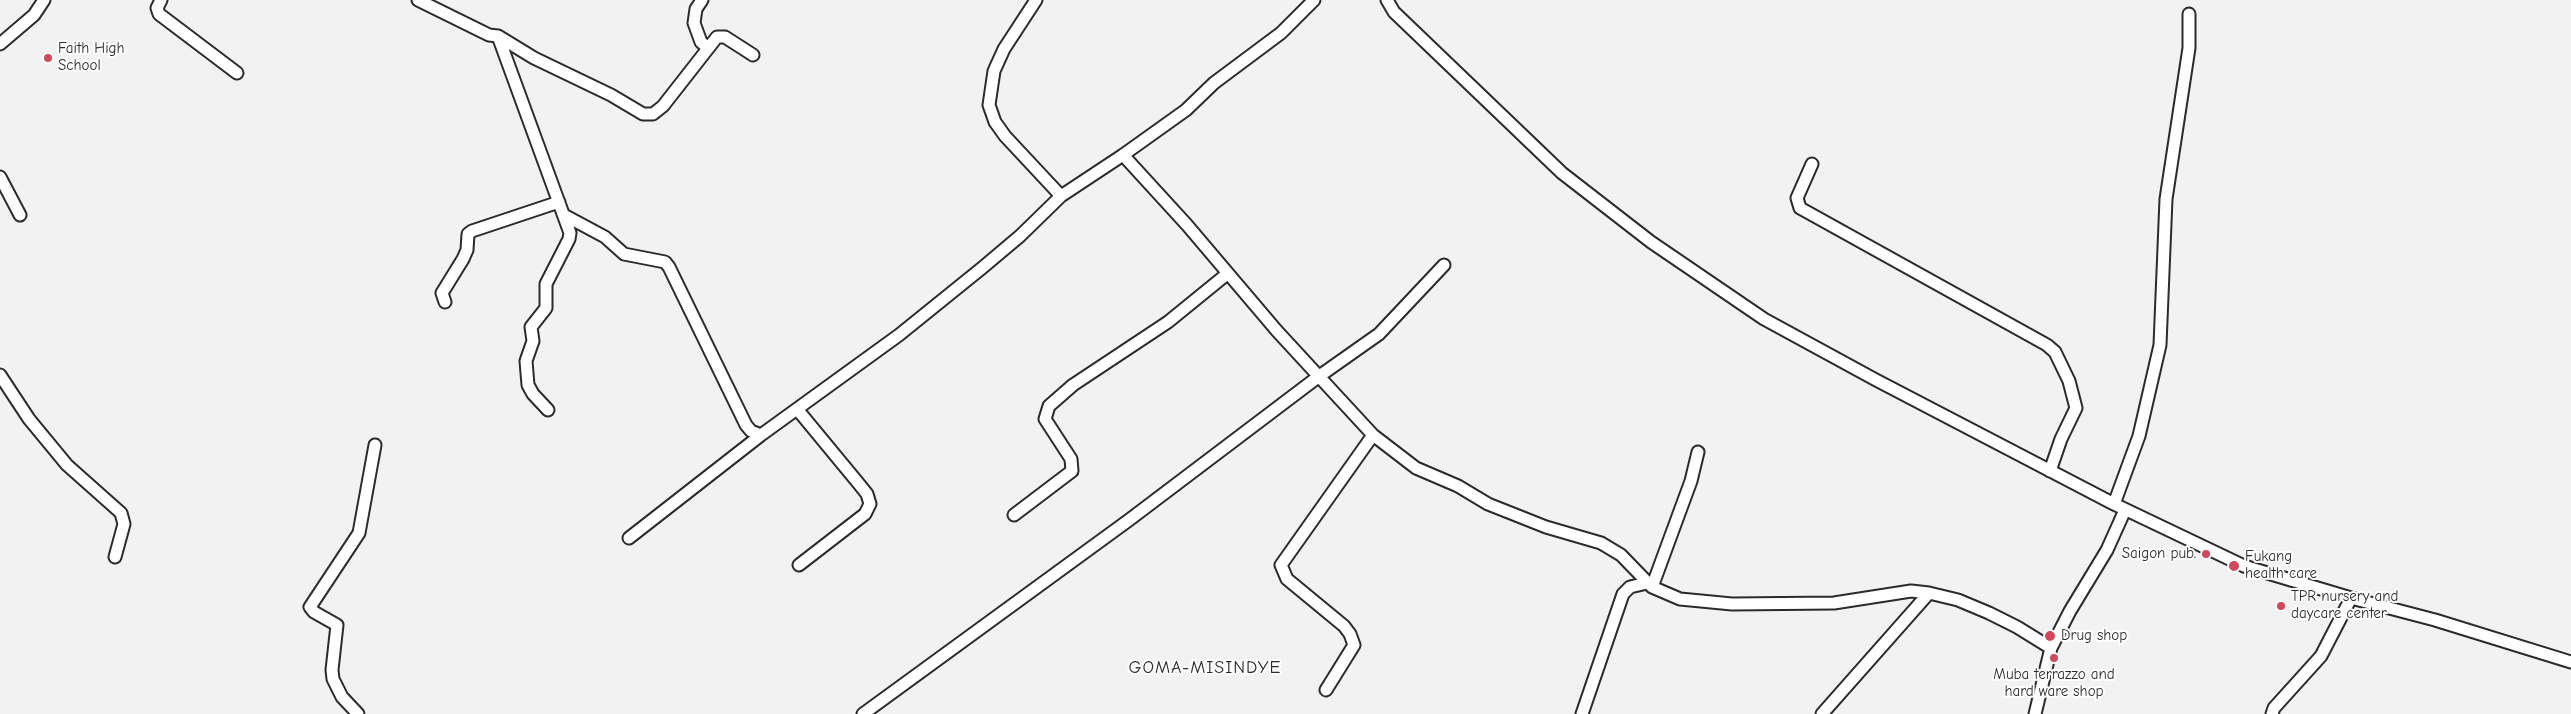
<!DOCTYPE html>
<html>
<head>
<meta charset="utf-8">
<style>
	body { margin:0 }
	canvas { display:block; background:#f2f2f2 }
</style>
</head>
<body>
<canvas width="2571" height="714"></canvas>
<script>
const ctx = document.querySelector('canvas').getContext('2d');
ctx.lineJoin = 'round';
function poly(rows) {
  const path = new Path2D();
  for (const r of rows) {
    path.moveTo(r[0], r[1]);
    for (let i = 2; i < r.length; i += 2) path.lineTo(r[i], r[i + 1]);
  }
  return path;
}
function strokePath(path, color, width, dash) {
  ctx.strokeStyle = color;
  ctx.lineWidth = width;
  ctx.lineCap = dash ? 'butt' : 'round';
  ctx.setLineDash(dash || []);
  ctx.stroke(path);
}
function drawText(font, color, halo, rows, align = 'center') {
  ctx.font = font + ' "Comic Neue",sans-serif';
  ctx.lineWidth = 4;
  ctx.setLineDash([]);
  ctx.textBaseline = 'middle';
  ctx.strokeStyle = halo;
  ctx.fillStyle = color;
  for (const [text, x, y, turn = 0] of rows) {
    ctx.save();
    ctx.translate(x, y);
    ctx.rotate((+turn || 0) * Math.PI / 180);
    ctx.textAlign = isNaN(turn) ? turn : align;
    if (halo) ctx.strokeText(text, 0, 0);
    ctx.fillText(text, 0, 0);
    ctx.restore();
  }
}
const street = poly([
	[161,0,157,8,159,14,237,73],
	[418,0,489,35,498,36,534,58,611,95,643,114,653,114,663,106,717,37,725,37,753,55],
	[702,0,696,9,694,23,701,42,708,48],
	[1036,0,1004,49,994,71,989,105,995,122,1005,136,1061,196],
	[1314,0,1281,33,1214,83,1186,110,1123,155,1187,225,1277,331,1373,435,1416,468,1458,486,1488,504,1546,527,1601,543,1621,555,1652,587,1680,599,1732,604,1834,603,1911,591,1929,593,1958,600,1989,613,2017,627,2051,648],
	[1387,0,1394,12,1562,173,1651,242,1764,319,1876,380,2114,504,2244,566,2351,598,2435,620,2571,662],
	[498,36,570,233,569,239,546,284,546,308,531,327,533,341,526,361,528,385,533,394,548,410],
	[0,44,34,15,44,0],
	[1812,164,1797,198,1800,208,2047,345,2055,352,2069,381,2076,408,2061,439,2050,471],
	[0,177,20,215],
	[564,215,605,237,624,254,665,262,669,267,746,425,751,431,761,435],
	[445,302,442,293,463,259,467,250,468,234,472,231,559,202],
	[0,375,29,419,67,465,121,513,124,524,115,557],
	[797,409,859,484,867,494,870,504,865,514,799,565],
	[2114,504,2139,436,2160,345,2166,199,2189,48,2189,14],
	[1014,515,1072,471,1071,459,1045,419,1049,406,1073,385,1168,322,1227,274],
	[629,538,761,435,899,335,982,268,1020,236,1061,196,1123,155],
	[1652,587,1691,481,1698,452],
	[1326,690,1354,645,1350,634,1344,626,1287,579,1281,565,1373,435],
	[358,714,342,697,333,679,332,670,337,625,314,612,310,607,359,533,375,445],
	[863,714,1129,520,1318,377,1379,334,1444,265],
	[1582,714,1623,594,1630,587,1647,583],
	[1822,714,1929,593],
	[2035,714,2051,648,2070,611,2107,550,2125,510],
	[2272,714,2274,708,2321,656,2351,598]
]);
const markers = [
	[48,58,5,"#d1495b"],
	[2206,554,5,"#d1495b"],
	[2234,566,6,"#d1495b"],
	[2281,606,5,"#d1495b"],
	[2050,636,6,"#d1495b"],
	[2054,658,5,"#d1495b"]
];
const poiNames = [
	["Faith High",58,49],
	["School",58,66],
	["Saigon pub.",2196,554,"right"],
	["Fukang",2245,557],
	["health care",2245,574],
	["TPR nursery and",2291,597],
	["daycare center",2291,614],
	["Drug shop",2061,636],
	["Muba terrazzo and",2054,675,"center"],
	["hard ware shop",2054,692,"center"]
];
const quarterNames = [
	["GOMA-MISINDYE",1205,668]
];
strokePath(street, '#2b2b2b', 15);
strokePath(street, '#fff', 11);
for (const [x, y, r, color] of markers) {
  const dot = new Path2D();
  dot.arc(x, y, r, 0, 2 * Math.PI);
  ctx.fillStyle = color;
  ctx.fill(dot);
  strokePath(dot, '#fff', 2);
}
drawText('15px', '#2b2b2b', '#fff', poiNames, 'left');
ctx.letterSpacing = '1px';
drawText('18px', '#2b2b2b', '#fff', quarterNames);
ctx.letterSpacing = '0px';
</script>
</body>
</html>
